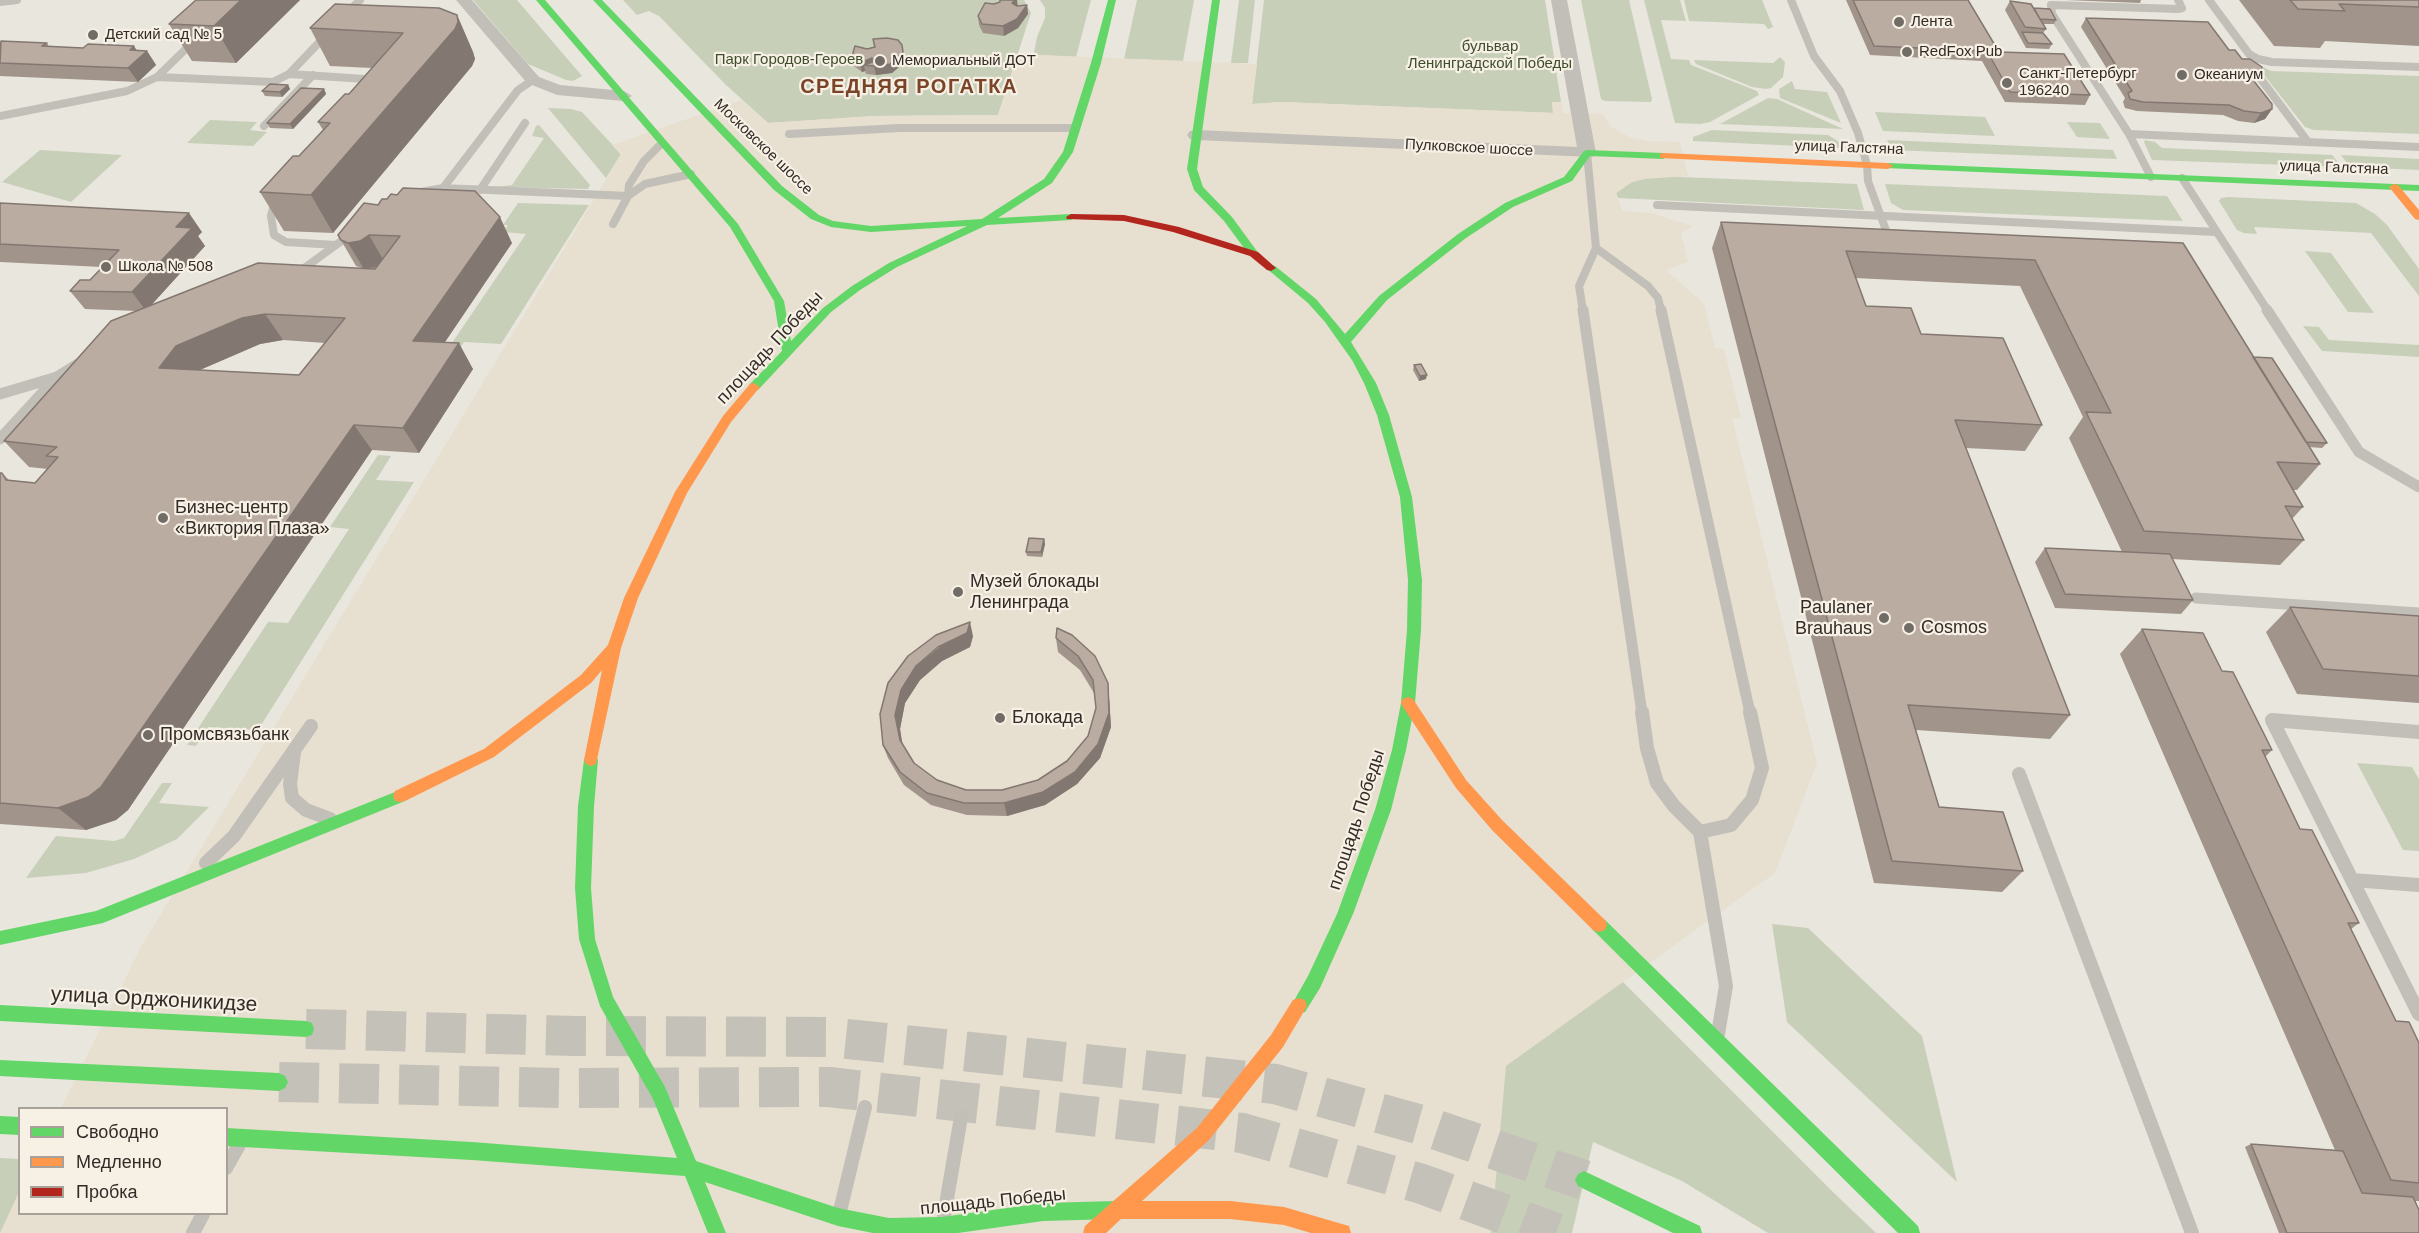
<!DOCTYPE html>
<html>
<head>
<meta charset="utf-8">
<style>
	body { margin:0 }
	#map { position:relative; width:2419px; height:1233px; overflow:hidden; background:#e9e6de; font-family:Arial,sans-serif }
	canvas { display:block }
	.legend { position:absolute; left:18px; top:1107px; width:210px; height:108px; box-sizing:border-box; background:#f7f0e5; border:2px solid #a8a199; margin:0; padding:8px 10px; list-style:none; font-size:18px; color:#322b27 }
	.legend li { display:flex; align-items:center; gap:12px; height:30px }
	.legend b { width:30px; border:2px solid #a8a199 }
</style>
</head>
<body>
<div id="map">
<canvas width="2419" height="1233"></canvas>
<ul class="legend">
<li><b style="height:8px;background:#63d668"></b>Свободно</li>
<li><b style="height:8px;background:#ff974d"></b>Медленно</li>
<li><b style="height:8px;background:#b3261e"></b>Пробка</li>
</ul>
</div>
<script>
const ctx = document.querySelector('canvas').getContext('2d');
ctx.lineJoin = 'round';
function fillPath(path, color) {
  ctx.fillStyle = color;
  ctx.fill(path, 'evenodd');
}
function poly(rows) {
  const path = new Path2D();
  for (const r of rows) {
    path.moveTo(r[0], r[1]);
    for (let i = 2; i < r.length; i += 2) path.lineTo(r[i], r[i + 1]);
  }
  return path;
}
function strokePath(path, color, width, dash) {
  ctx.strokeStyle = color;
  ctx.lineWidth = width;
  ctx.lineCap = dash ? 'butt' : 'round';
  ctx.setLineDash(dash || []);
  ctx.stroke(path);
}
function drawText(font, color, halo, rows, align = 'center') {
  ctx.font = font + ' Arial,sans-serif';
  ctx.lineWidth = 4.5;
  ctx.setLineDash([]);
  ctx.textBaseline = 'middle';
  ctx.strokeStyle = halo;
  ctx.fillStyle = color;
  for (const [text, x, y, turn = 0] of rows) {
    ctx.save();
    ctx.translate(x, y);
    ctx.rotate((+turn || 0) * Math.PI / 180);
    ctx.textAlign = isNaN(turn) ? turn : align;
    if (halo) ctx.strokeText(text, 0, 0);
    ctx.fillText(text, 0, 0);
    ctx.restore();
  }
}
const green = poly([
	[473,0,517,0,582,76,573,81,566,80,528,64],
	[623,0,1024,0,1031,13,998,115,875,116,768,123,725,84,659,16,649,11,637,15],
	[1040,0,1091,0,1076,57,1038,55,1034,53,1037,37,1045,18,1045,8],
	[1137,0,1194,0,1183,61,1124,59],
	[1239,0,1255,0,1248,63,1231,63],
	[1264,0,1545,0,1561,102,1552,102,1553,113,1282,102,1252,104],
	[1581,0,1629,0,1652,99,1651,102,1605,101,1601,99],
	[1644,0,1680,0,1686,21,1661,20,1671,59,1689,60,1691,65,1757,91,1759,95,1710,122,1701,124,1675,123],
	[1684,0,1762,0,1773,27,1768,29,1764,24,1689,21],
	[1780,57,1785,62,1783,77,1771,88,1766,89,1752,87,1696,64,1694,60,1773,63],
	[2263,67,2271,71,2419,76,2419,134,2314,130,2305,127,2261,71],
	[1792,81,1795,89,1827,92,1841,123,1780,98,1779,89],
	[1768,98,1777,99,1843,129,1720,124],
	[548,108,571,109,582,112,621,154,606,178],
	[1875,112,1985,117,1995,136,1883,131],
	[210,120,257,122,250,130,267,132,253,146,187,143],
	[2067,122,2100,123,2110,139,2077,137],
	[539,125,590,185,588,189,497,187,512,185,544,138,532,136,536,126],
	[1712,130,1828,135,1838,141,1842,148,1693,141,1693,137],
	[1887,140,2113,150,2117,159,1892,150],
	[2145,140,2155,142,2162,148,2332,155,2342,167,2152,160,2144,142],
	[40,150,122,155,71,202,2,182],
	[2341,155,2419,159,2419,170,2350,167],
	[1655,176,1857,184,1864,210,1618,198,1616,193,1632,182],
	[1885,184,2167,196,2183,221,1903,210,1891,203],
	[2228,197,2356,203,2375,214,2387,225,2419,269,2419,296,2371,233,2254,227,2257,234,2244,233,2237,230,2219,201,2221,198],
	[518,203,589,205,501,344,464,342,451,362,439,362,526,234,503,232,508,225,503,225],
	[2305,251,2331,253,2374,313,2348,312],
	[2303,326,2319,327,2329,340,2419,345,2419,357,2322,351],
	[378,455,391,456,376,480,414,482,258,730,208,727,196,746,187,745,268,622,288,623,349,529,330,527],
	[2357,763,2412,767,2419,779,2419,851,2403,850],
	[162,783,172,783,159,803,209,807,177,839,134,859,86,873,26,878,56,836,114,841,124,838],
	[1498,857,1834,1193,1876,1233,1768,1233,1682,1181,1593,1142,1572,1233,1452,1233],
	[1772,924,1808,928,1922,1036,1957,1182,1787,1022],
	[0,1158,19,1159,20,1214,0,1233]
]);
const plaza = poly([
	[1019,52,1039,55,1257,64,1252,104,1282,102,1553,113,1552,102,1561,102,1563,113,1603,114,1610,126,1629,137,1650,141,1680,142,1688,176,1644,179,1632,182,1616,193,1622,211,1651,213,1693,226,1681,233,1688,262,1666,270,1704,304,1715,348,1724,349,1741,418,1732,418,1817,763,1775,873,1506,1066,1491,1233,0,1233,19,1192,20,1214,226,1214,226,1108,61,1108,141,947,621,155,612,145,742,100,768,123,875,116,998,115]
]);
const secondaryTunnel = poly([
	[306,1029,575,1036,829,1037,1275,1084,1425,1126,1584,1180],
	[279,1082,562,1088,829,1087,1242,1133,1422,1184,1556,1233]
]);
const laneFar2 = poly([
	[1791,0,1814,56,1840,91,1858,133,1867,165,1868,181,1891,244],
	[2209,0,2249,54,2258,59,2272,62,2419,67],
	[0,2,17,0],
	[344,16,360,0],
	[328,33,289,74,380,80],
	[195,40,157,77,273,82,289,74],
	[2251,66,2308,142],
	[0,116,127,91,157,77],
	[264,126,313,75],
	[789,134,899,128,1076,128],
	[2129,134,2419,147],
	[2151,177,2129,134,2052,14,2051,5,2178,9,2182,8,2178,0],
	[2182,178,2268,311],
	[443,188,518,90,533,80],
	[480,190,525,123],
	[421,192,443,188,628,196,645,184,691,174],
	[279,198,274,204,271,216,274,235,286,242,336,245,352,233],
	[1657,205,2216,232],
	[613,224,628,196,629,185,644,161,662,143],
	[1596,248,1648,286,1658,298,1661,311],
	[296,274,336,245],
	[1583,311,1579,286,1596,248,1587,153]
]);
const laneFar1 = poly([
	[1583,310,1642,713],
	[1661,310,1750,713],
	[2267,310,2359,452,2419,487],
	[0,394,57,377,78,364],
	[0,439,56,378],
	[2196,598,2419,613]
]);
const lane = poly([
	[1642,712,1647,748,1657,783,1674,806,1700,832,1726,986,1718,1034],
	[2272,720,2419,1014],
	[2272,720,2419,732],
	[294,752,290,784,292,798,306,810,330,819],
	[2019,774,2192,1233],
	[1700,832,1731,825,1752,800,1762,768,1750,712],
	[206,863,234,836,311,726],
	[2352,880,2419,885],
	[226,1168,239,1145],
	[840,1211,865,1107],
	[944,1216,961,1117],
	[193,1233,203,1214]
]);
const street = poly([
	[456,0,472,0,539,77,560,85,624,91,632,96,624,101,557,95,527,83,456,0],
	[1551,0,1567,0,1596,153,1593,157,1196,140,1190,139,1187,135,1190,131,1196,130,1577,147,1551,0]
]);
const fast = poly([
	[536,0,545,0,738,224,784,301,791,341,823,308,852,286,889,263,967,226,871,232,831,227,811,219,774,190,593,0,602,0,782,186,819,215,833,221,871,226,982,219,1044,179,1063,152,1091,63,1108,0,1116,0,1101,63,1073,152,1052,183,998,218,1071,214,1076,217,1071,220,987,225,897,267,860,290,831,312,758,390,750,390,748,387,750,384,782,351,774,301,730,227,536,0],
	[1212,0,1220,0,1197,169,1203,187,1232,217,1259,254,1254,257,1250,256,1224,221,1194,190,1187,169,1212,0],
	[1587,150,1663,153,1668,156,1663,159,1590,156,1572,181,1513,207,1466,238,1387,300,1351,342,1376,383,1389,415,1412,497,1422,580,1421,630,1415,703,1406,750,1391,810,1353,914,1320,988,1305,1012,1299,1014,1293,1012,1291,1006,1308,976,1337,914,1375,810,1392,750,1401,703,1407,630,1408,580,1400,497,1377,415,1364,383,1352,360,1325,322,1308,303,1266,268,1271,265,1275,266,1316,299,1345,334,1379,296,1458,234,1505,203,1564,177,1584,151,1587,150],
	[1888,163,2419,185,2419,191,1885,168,1883,166,1888,163],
	[591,754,596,756,598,760,594,806,591,888,595,939,613,997,665,1087,696,1161,838,1208,889,1218,942,1217,1043,1203,1116,1201,1122,1204,1125,1210,1122,1216,1116,1219,1043,1221,958,1233,873,1233,838,1226,705,1182,726,1233,708,1233,685,1176,472,1160,226,1146,226,1128,472,1142,677,1158,653,1099,600,1006,579,939,575,888,578,806,584,760,586,756,591,754],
	[400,790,405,791,407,796,405,801,103,923,0,945,0,931,96,911,400,790],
	[1599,918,1605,920,1918,1226,1920,1233,1898,1233,1593,930,1591,925,1593,920,1599,918],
	[0,1005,306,1021,312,1023,314,1029,312,1035,306,1037,0,1021,0,1005],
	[0,1060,279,1073,285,1076,288,1082,285,1088,279,1091,0,1076,0,1060],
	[0,1116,20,1117,20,1135,0,1134,0,1116],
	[1584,1171,1700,1226,1702,1233,1673,1233,1578,1186,1575,1180,1578,1174,1584,1171]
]);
const slow = poly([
	[1663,153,1888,163,1893,166,1888,169,1660,158,1660,154,1663,153],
	[2394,184,2398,185,2419,210,2419,220,2415,219,2389,187,2394,184],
	[754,383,760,387,731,422,687,493,638,598,621,648,596,764,591,766,586,764,584,760,602,670,591,683,494,757,405,801,400,802,395,801,393,796,395,791,484,749,581,675,608,645,624,598,675,492,723,416,750,384,754,383],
	[1408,697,1413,699,1466,780,1502,820,1605,920,1607,925,1605,930,1599,932,1593,930,1492,830,1456,788,1403,707,1401,703,1403,699,1408,697],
	[1299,998,1305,1000,1307,1006,1283,1047,1209,1140,1142,1201,1230,1201,1284,1207,1342,1224,1349,1226,1351,1233,1311,1233,1284,1225,1230,1219,1121,1219,1106,1233,1083,1233,1085,1226,1110,1204,1197,1128,1271,1035,1293,1000,1299,998]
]);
const jam = poly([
	[1071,214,1124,215,1179,227,1258,252,1276,268,1271,271,1267,270,1250,256,1173,232,1124,221,1067,219,1066,217,1071,214]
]);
const wall = poly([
	[196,0,300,0,236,63,192,61,169,24],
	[1846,0,1968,0,1999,52,2090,95,2085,105,2005,102,1982,61,1870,55],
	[2066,0,2141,0,2140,3],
	[2239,0,2419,0,2419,46,2325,41,2320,48,2274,46],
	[2010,1,2034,8,2056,20,2054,24,2043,24,2046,29,2043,33,2052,44,2049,49,2026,48,2005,10],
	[994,4,1018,6,1027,5,1028,14,1018,28,1004,36,983,33,979,25,978,16],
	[457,15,473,52,475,59,472,66,333,233,284,231,260,192,299,156,323,130,318,122,349,94,372,68,330,66,310,28],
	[2086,18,2229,50,2261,72,2255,81,2254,81,2272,109,2265,119,2254,123,2238,121,2223,115,2137,111,2125,108,2123,102,2125,98,2081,27],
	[873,39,905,62,892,73,876,75,866,74,865,71,862,72,854,66,852,56,874,47],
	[0,42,47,43,49,47,147,51,156,65,138,82,0,76],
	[288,85,290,89,282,97,265,96,262,91],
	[324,89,326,94,293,129,270,128,267,123],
	[0,203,202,232,198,236,205,246,151,305,362,268,356,266,338,235,364,203,512,243,445,342,473,369,419,453,372,450,128,810,116,820,86,830,0,824,0,473,2,473,9,480,35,483,48,469,29,467,4,441,137,311,85,309,70,291,90,280,102,267,0,262],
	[283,340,325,343,299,375,200,370,260,344],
	[1721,222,2183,243,2253,357,2327,443,2322,448,2309,447,2320,464,2297,490,2293,490,2303,507,2292,519,2304,540,2280,565,2172,559,2193,600,2181,614,2055,608,2035,562,2045,548,2122,552,2069,438,2083,417,2020,286,1855,278,1866,306,1921,334,2042,425,2025,451,1966,448,2070,715,2050,739,1916,730,1939,807,2023,871,2002,892,1874,883,1712,248],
	[1414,365,1426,379,1419,381,1413,370],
	[1044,539,1045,544,1042,557,1027,556,1026,552],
	[2290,607,2419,616,2419,703,2297,694,2266,632],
	[1057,628,1108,683,1111,727,1100,758,1077,784,1045,805,1007,816,967,815,931,805,904,785,888,758,883,745,888,683,973,636,970,647,942,661,920,680,905,703,900,729,902,745,914,763,937,780,966,790,1002,790,1038,780,1067,761,1088,736,1096,708,1094,693,1080,670,1058,652,1056,638],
	[2142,629,2222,671,2272,750,2265,757,2300,829,2359,923,2351,929,2396,1021,2419,1043,2419,1201,2415,1201,2419,1233,2279,1233,2245,1147,2251,1144,2335,1150,2120,654]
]);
const shadedWall = poly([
	[241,0,300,0,236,63,214,26],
	[1015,0,1017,0,1018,7,1012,3],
	[1027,5,1028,14,1018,28,1004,36,1003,26],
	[457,15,473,52,475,59,472,66,333,233,311,195],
	[902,45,905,62,892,73,876,75,874,66],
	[134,46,141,57,147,51,156,65,138,82,128,68,130,50],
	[872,58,874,66,864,65,865,71,862,72,860,63],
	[288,85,290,89,282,97,280,92],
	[324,89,326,94,293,129,290,124],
	[2272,109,2265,119,2254,123,2261,113],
	[189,213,202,232,198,236,205,246,146,311,132,292,176,227],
	[500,217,512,243,428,367,413,341],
	[369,235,384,261,375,267,364,269,348,243],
	[265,314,283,340,260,344,195,372,159,368,176,346,242,318],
	[459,343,473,369,419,453,403,428],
	[1427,375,1426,379,1419,381,1420,376],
	[354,425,372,450,128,810,116,820,86,830,58,808],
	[1044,539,1045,544,1042,557,1041,552],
	[970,622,973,636,970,647,942,661,920,680,905,703,900,729,904,753,900,740,895,715,901,690,916,666],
	[1108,683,1111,727,1100,758,1077,784,1045,805,1007,816,1004,803,1098,744]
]);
const building = poly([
	[196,0,241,0,214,26,169,24,196,0],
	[1000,0,1015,0,1012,3,1017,6,1027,5,1017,19,1003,26,982,24,978,16,985,3,994,4,1000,2,1000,0],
	[1853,0,1968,0,1999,52,2064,54,2090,95,2010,92,1987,51,1874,46,1853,0],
	[2290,0,2419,0,2419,7,2339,4,2345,11,2298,9,2290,0],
	[2010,1,2031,4,2046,29,2025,27,2010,1],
	[335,4,439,8,457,15,458,22,455,29,311,195,260,192,293,156,299,156,330,123,318,122,345,94,349,94,403,33,310,28,335,4],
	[2034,8,2050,9,2056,20,2040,19,2034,8],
	[2086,18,2208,22,2229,50,2235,50,2242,59,2250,59,2262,67,2261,72,2246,71,2272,104,2272,109,2261,113,2244,111,2229,105,2143,102,2130,99,2128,93,2132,91,2086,18],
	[2022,32,2043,33,2052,44,2028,43,2022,32],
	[887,38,898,40,902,45,903,52,890,64,874,66,864,65,875,61,872,58,860,63,852,56,855,46,867,49,875,47,873,39,887,38],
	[1,41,47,43,42,46,83,48,88,44,134,46,130,50,147,51,128,68,0,63,1,41],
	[270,84,288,85,280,92,262,91,270,84],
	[301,88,324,89,290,124,267,123,301,88],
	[403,188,475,191,500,217,413,341,459,343,403,428,354,425,101,787,88,797,58,808,0,803,0,473,2,473,6,480,35,483,58,457,46,456,57,447,4,441,111,321,258,263,375,269,400,236,369,235,360,241,348,243,341,240,338,235,364,203,378,205,382,199,387,199,391,194,397,195,403,188],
	[265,314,345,318,299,375,159,368,176,346,242,318,265,314],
	[0,203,189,213,176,227,192,228,132,292,70,291,80,280,90,280,119,250,0,244,0,203],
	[1721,222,2183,243,2320,464,2277,462,2303,507,2285,506,2304,540,2144,531,2086,412,2111,413,2035,260,1846,251,1866,306,1911,308,1921,334,2003,338,2042,425,1955,420,2070,715,1908,705,1939,807,2003,812,2023,871,1892,861,1721,222],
	[2253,357,2272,358,2327,443,2306,442,2253,357],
	[1421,364,1427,375,1420,376,1414,365,1421,364],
	[1029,538,1044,539,1041,552,1026,552,1029,538],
	[2045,548,2170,554,2193,600,2065,594,2045,548],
	[2290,607,2419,616,2419,676,2323,669,2290,607],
	[970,622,967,633,938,647,916,666,901,690,895,715,900,740,914,763,937,780,966,790,1002,790,1038,780,1067,761,1088,736,1096,708,1093,680,1078,656,1056,638,1057,628,1072,635,1095,656,1108,683,1109,713,1098,744,1075,772,1043,792,1004,803,964,803,927,793,900,772,883,745,880,714,888,683,908,656,936,635,970,622],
	[2142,629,2203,633,2222,671,2233,672,2272,750,2262,750,2300,829,2312,830,2359,923,2348,923,2396,1021,2409,1022,2419,1043,2419,1183,2391,1180,2142,629],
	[2251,1144,2343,1151,2362,1193,2413,1197,2419,1210,2419,1233,2287,1233,2251,1144]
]);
const markers = [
	[1899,22,6,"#726c67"],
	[93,35,6,"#726c67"],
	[1907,52,6,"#726c67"],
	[880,61,6,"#726c67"],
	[2182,75,6,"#726c67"],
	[2007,83,6,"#726c67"],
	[106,267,6,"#726c67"],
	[163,518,6,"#726c67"],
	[958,592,6,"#726c67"],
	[1884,618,6,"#726c67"],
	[1909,628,6,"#726c67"],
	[1000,718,6,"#726c67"],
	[148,735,6,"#726c67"]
];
const farPoinames = [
	["Лента",1911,22],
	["Детский сад № 5",105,35],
	["RedFox Pub",1919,52],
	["Мемориальный ДОТ",892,61],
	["Санкт-Петербург",2019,74],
	["196240",2019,91],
	["Океаниум",2194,75],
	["Школа № 508",118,267]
];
const farParknames = [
	["бульвар",1490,47],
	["Ленинградской Победы",1490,64],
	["Парк Городов-Героев",789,60]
];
const farStreetnames = [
	["Московское шоссе",763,147,44],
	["Пулковское шоссе",1469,148,3],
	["улица Галстяна",1849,148,2],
	["улица Галстяна",2334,168,2]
];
const streetNames = [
	["площадь Победы",770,348,-47],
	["площадь Победы",1357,820,-72],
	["площадь Победы",993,1202,-6]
];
const poiNames = [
	["Бизнес-центр",175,508],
	["«Виктория Плаза»",175,529],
	["Музей блокады",970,582],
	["Ленинграда",970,603],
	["Paulaner",1872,608,"right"],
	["Brauhaus",1872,629,"right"],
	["Cosmos",1921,628],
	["Блокада",1012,718],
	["Промсвязьбанк",160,735]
];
const farDistrictnames = [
	["СРЕДНЯЯ РОГАТКА",909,87]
];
const nearStreetnames = [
	["улица Орджоникидзе",154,1000,3]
];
fillPath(green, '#c8cfb9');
fillPath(plaza, '#e7dfcf');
strokePath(secondaryTunnel, '#c4c1b9', 40, [40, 20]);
strokePath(laneFar2, '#c2beb8', 8);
strokePath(laneFar1, '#c2beb8', 11);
strokePath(lane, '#c2beb8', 14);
fillPath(street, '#c2beb8');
fillPath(fast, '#63d668');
fillPath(slow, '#ff974d');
fillPath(jam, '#b3261e');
fillPath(wall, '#a1948b');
fillPath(shadedWall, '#837871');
fillPath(building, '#bbaca2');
strokePath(building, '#837871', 1.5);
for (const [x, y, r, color] of markers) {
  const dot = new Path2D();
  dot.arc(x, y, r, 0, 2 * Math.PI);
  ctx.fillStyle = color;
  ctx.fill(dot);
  strokePath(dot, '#f7f0e5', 2);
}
drawText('15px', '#322b27', '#f7f0e5', farPoinames, 'left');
drawText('15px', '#3e4e2d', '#f7f0e5', farParknames);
drawText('15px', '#322b27', '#f7f0e5', farStreetnames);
drawText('18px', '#322b27', '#f7f0e5', streetNames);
drawText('18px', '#322b27', '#f7f0e5', poiNames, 'left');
ctx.letterSpacing = '1.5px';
drawText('bold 20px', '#794427', '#f7f0e5', farDistrictnames);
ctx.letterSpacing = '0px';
drawText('21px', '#322b27', '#f7f0e5', nearStreetnames);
</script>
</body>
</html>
